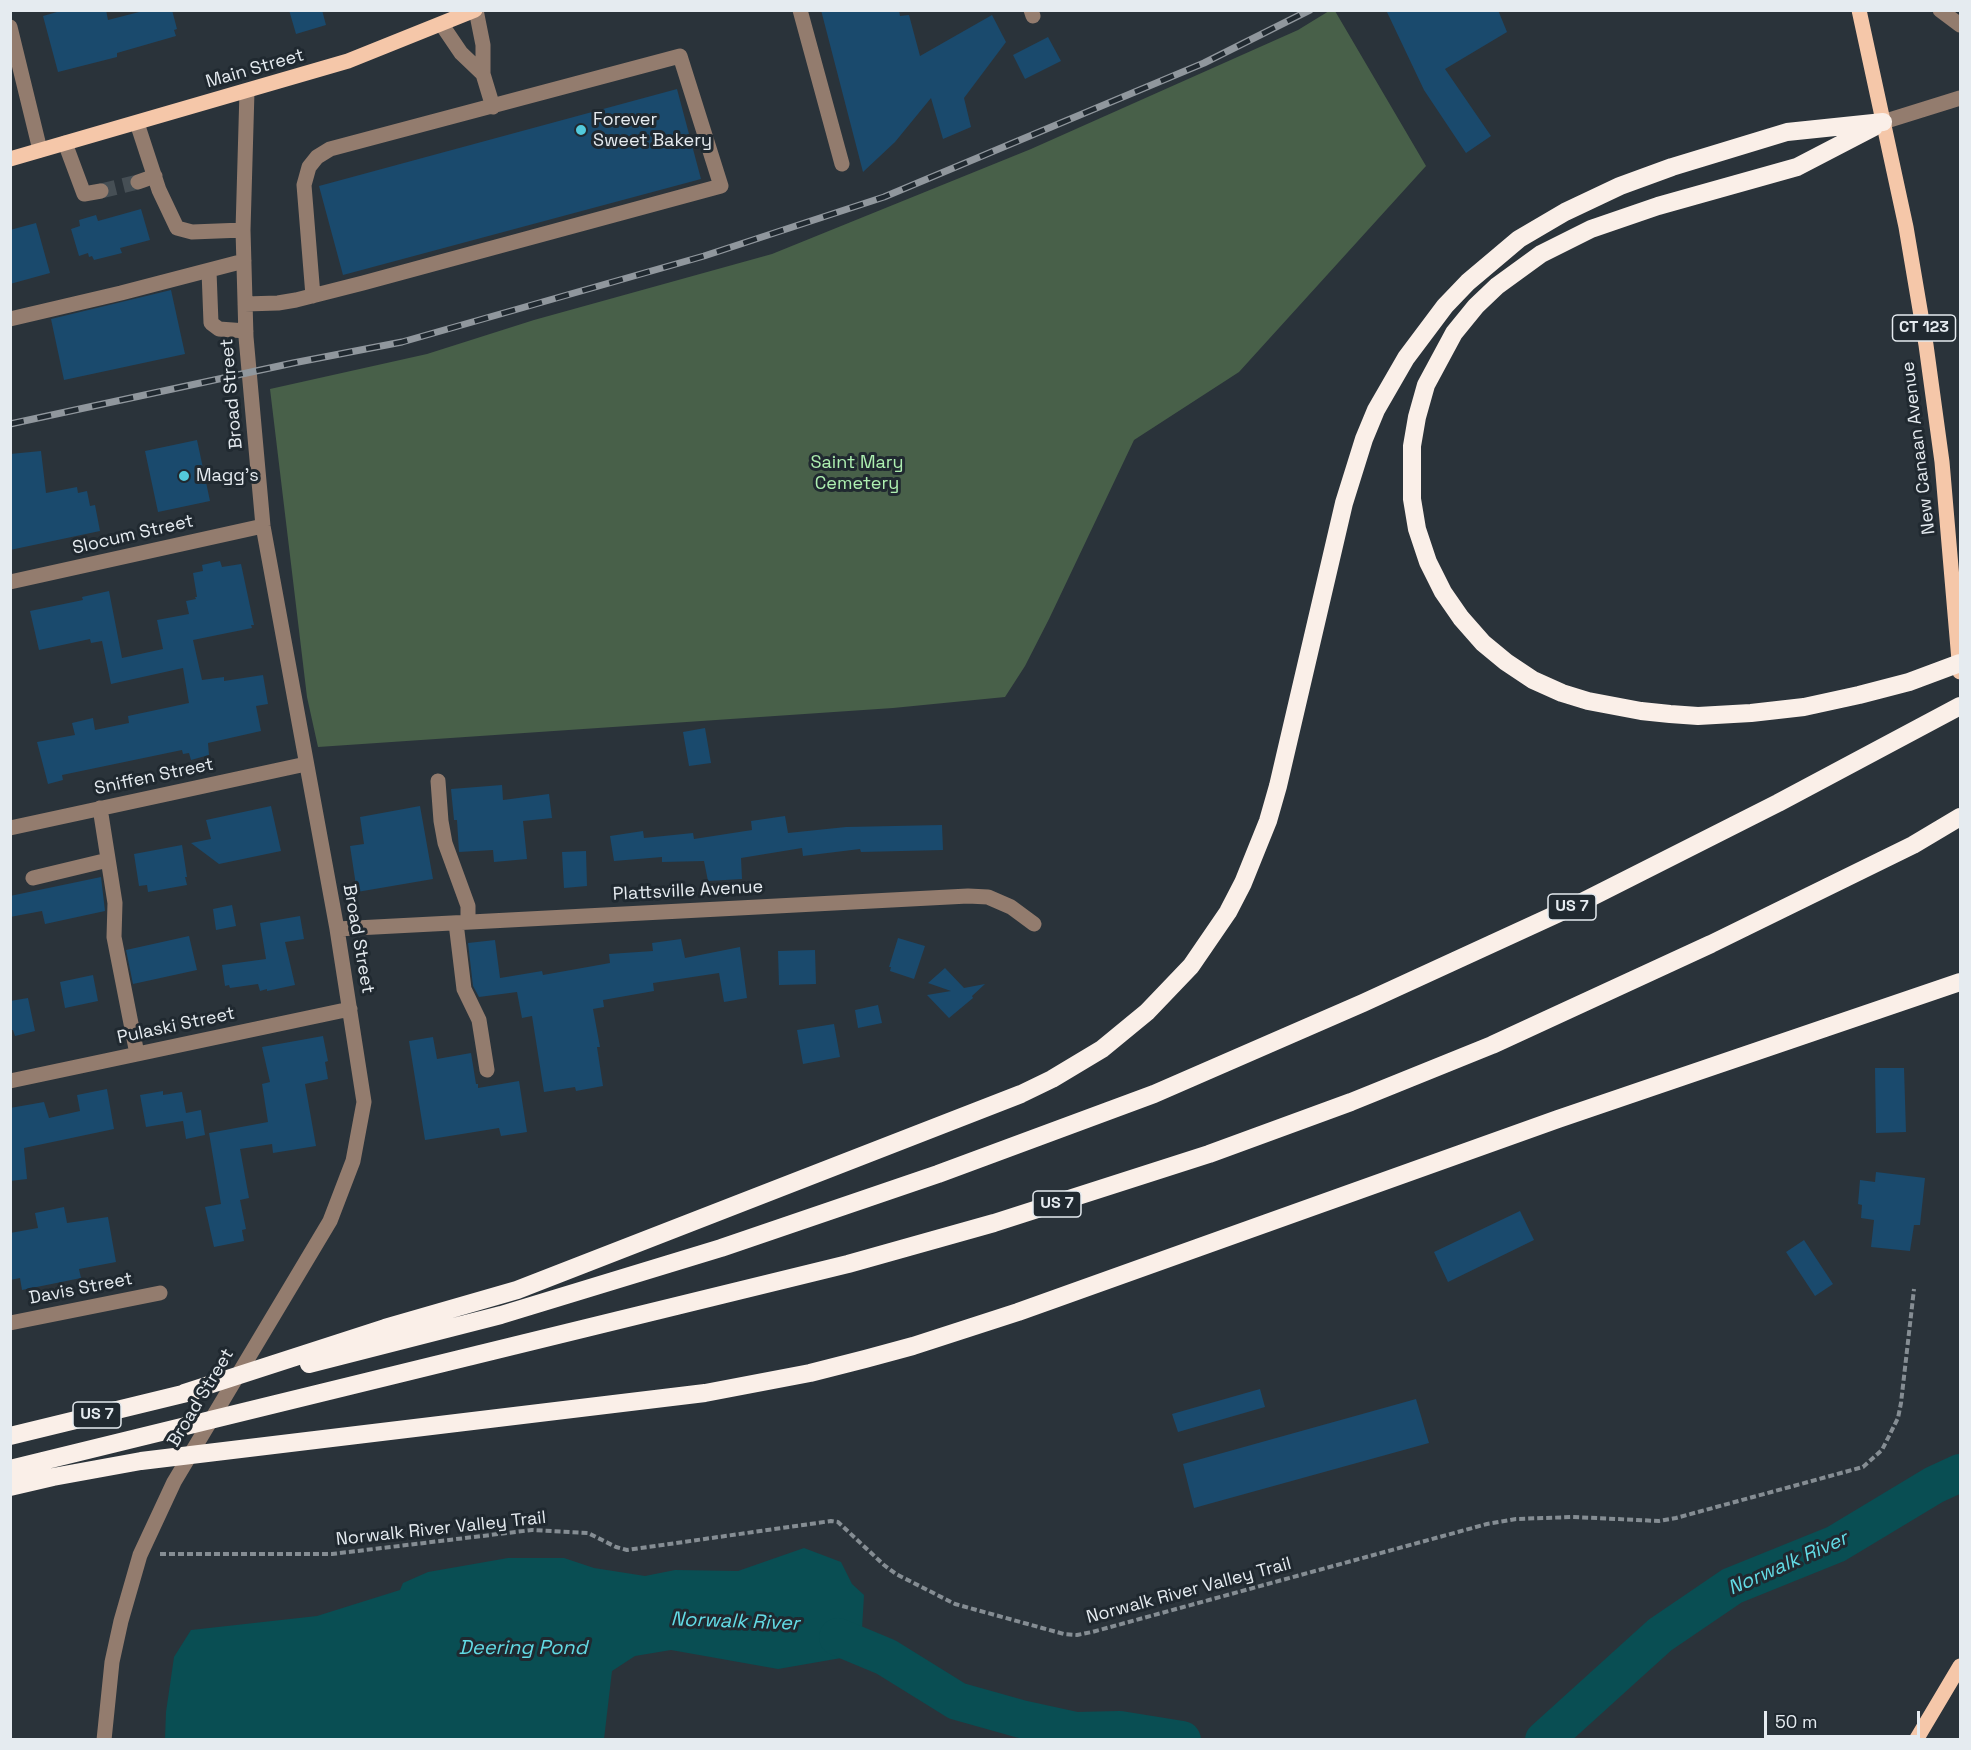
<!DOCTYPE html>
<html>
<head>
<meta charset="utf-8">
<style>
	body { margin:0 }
	#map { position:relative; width:1971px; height:1750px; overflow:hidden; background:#2a333a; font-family:"Space Grotesk",sans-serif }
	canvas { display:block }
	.frame { position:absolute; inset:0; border:12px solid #e5ebf0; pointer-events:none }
	.scale { position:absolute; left:1764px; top:1711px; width:156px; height:27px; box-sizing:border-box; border:3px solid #e5ebf0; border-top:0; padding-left:8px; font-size:18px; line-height:21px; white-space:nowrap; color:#e5ebf0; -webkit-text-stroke:4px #202930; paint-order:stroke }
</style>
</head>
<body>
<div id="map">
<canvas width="1971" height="1750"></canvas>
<div class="frame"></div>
<div class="scale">50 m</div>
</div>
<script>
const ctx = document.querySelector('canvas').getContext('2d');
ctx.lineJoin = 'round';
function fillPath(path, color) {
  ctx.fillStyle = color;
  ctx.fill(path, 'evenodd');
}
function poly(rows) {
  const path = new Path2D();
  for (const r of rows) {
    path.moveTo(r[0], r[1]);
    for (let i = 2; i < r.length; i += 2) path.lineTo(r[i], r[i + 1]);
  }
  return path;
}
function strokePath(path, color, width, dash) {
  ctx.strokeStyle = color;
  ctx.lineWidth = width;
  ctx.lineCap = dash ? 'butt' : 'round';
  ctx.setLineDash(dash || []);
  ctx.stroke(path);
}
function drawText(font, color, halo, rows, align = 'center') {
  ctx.font = font + ' "Space Grotesk",sans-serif';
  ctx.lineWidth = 6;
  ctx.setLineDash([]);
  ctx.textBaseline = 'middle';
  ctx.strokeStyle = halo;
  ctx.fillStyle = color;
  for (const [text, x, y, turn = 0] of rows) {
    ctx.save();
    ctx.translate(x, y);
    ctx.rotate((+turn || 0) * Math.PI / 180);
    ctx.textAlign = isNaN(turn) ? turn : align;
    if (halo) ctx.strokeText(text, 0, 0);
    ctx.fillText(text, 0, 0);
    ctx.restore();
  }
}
const green = poly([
	[1329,11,1335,11,1426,166,1239,372,1134,440,1049,619,1025,666,1005,697,893,708,318,747,307,697,270,389,427,354,534,320,772,254,1031,149,1298,30]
]);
const water = poly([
	[804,1548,841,1562,852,1584,864,1595,862,1629,873,1637,886,1657,873,1667,847,1657,778,1669,671,1650,635,1656,612,1671,604,1739,165,1739,166,1712,174,1657,191,1630,317,1616,400,1590,403,1583,428,1572,508,1558,564,1558,594,1568,645,1576,675,1570,738,1571]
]);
const river = poly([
	[838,1637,886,1657,957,1701,1021,1719,1076,1731,1120,1730,1182,1740],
	[1544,1740,1660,1635,1732,1586,1836,1544,1934,1485,1960,1473]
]);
const building = poly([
	[64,10,106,10,108,20,147,10,172,10,177,29,174,30,176,36,117,53,117,57,58,72,43,16],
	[289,10,322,10,326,25,296,34],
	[821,10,899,10,900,16,909,15,920,56,992,15,1006,42,964,98,971,127,943,139,931,98,895,142,863,172],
	[1386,10,1498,10,1507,32,1445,69,1491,136,1466,153,1424,90],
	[1048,37,1061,61,1025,79,1013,55],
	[677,89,701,179,343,275,319,186],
	[141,209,150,240,120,248,122,253,94,260,92,256,89,257,88,253,79,256,71,229,80,226,79,220,96,215,98,221],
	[36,223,50,273,10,284,10,230],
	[171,290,185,354,64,380,51,319],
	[197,440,210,501,158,512,145,451],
	[41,451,46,493,77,487,78,493,87,491,90,506,95,505,100,531,10,550,10,454],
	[220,561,222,567,241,564,254,625,251,625,252,628,193,640,202,680,224,677,224,681,263,675,268,704,256,706,261,731,208,743,209,755,191,760,189,753,183,754,182,750,62,775,63,780,48,784,37,742,75,735,72,723,93,718,95,730,129,723,128,716,189,703,183,668,111,684,102,641,91,643,90,639,39,650,30,611,83,600,82,597,109,591,122,658,163,649,157,620,189,614,186,601,196,599,195,597,197,597,193,573,203,571,202,565],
	[705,728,711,763,689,766,683,732],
	[502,785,503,800,549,794,552,818,523,821,527,859,494,862,493,850,459,852,457,820,454,820,451,789],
	[271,806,281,851,219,864,191,843,211,839,206,820],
	[420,806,433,879,357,892,350,846,364,844,360,817],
	[785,816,788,833,846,827,942,825,943,850,861,852,860,849,803,856,802,848,741,858,742,879,708,881,704,861,662,862,662,857,614,861,610,836,643,831,644,838,693,833,694,839,752,830,751,821],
	[182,845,187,877,185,877,187,885,148,892,147,885,139,886,134,854],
	[586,851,587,886,564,888,562,852],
	[101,877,105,911,45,924,42,911,10,917,10,896],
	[232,905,236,926,216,930,213,909],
	[300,916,304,939,285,942,295,985,267,991,267,989,260,991,258,984,230,988,229,985,225,986,222,965,266,959,260,923],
	[189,936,197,970,133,984,126,950],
	[898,938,925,946,914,979,890,971,891,967,889,967],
	[681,939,685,958,740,947,747,998,724,1002,719,973,653,983,654,991,603,1000,604,1007,593,1009,600,1047,597,1047,603,1086,576,1091,575,1087,544,1092,532,1016,522,1018,517,992,479,997,473,986,468,943,495,940,500,978,542,971,543,975,610,963,609,954,653,951,652,943],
	[815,950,816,984,779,985,778,951],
	[945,968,964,988,985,984,972,996,973,998,949,1018,927,995,951,991,928,983],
	[93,975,98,1001,65,1008,60,982],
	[28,998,35,1031,15,1036,13,1030,10,1030,10,1001],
	[878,1005,882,1023,858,1028,855,1010],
	[834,1024,840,1057,803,1064,797,1030],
	[323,1036,328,1061,325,1062,328,1079,305,1084,316,1146,273,1153,272,1144,240,1149,249,1198,240,1200,246,1229,242,1230,244,1241,214,1247,205,1207,221,1204,209,1133,268,1122,262,1084,270,1082,262,1047],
	[433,1037,437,1059,471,1053,476,1084,478,1084,478,1088,519,1081,527,1132,501,1136,499,1128,425,1140,409,1041],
	[1875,1068,1904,1068,1906,1132,1876,1133],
	[107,1089,114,1129,24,1148,27,1179,10,1181,10,1108,44,1102,49,1118,80,1111,77,1095],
	[163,1091,163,1095,182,1092,186,1113,201,1110,205,1135,186,1139,183,1121,146,1127,140,1095],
	[1876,1172,1925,1178,1920,1225,1914,1225,1910,1251,1871,1247,1874,1220,1861,1218,1862,1205,1858,1204,1860,1180,1875,1182],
	[64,1207,67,1223,108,1217,116,1262,79,1269,81,1278,22,1290,20,1278,10,1280,10,1233,38,1228,35,1213],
	[1520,1211,1534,1240,1448,1282,1434,1252],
	[1804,1240,1833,1284,1815,1296,1786,1252],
	[1260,1389,1265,1407,1178,1432,1172,1414],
	[1416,1399,1429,1443,1194,1508,1183,1464]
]);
const minorTunnel = poly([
	[101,191,138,182]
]);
const path = poly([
	[160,1554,332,1554,532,1530,588,1533,616,1547,627,1550,831,1521,838,1522,884,1565,896,1574,955,1604,1064,1634,1077,1635,1092,1632,1487,1524,1516,1519,1573,1517,1659,1521,1676,1518,1863,1467,1882,1450,1898,1418,1901,1403,1914,1289]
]);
const minor = poly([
	[800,10,842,164],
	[1031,10,1033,16],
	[1940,10,1960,25],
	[442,25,461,53,483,74,483,45,476,10],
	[10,27,40,150],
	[483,74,493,107],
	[1883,122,1960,98],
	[137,123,159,190,177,228,192,232,243,230],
	[65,143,84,194,101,191],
	[138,182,155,176],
	[209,271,211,323,219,329,246,331],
	[245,304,278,303,296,300,363,283,721,186,680,56,330,149,317,157,309,167,304,185,313,296],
	[10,319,121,293,244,261],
	[10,582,263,526],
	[438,781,441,821,445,843,468,906,468,922],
	[100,808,115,903,114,937,137,1054],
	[10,828,306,764],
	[33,878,108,860],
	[456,923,464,989,479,1020,487,1070],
	[337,929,968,896,988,897,1011,907,1034,924],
	[10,1081,350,1009],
	[10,1323,160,1293],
	[104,1740,112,1662,121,1621,140,1555,174,1482,330,1221,353,1161,364,1102,337,929,263,526,246,337,243,230,247,91]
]);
const major = poly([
	[1859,10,1906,227,1926,345,1942,462,1960,672],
	[10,159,348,61,475,10],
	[1916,1740,1960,1666]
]);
const highway = poly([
	[1874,127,1797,167,1658,206,1591,229,1541,254,1497,286,1476,306,1454,333,1426,385,1417,417,1412,446,1412,499,1417,529,1428,562,1443,592,1461,618,1483,643,1506,662,1533,680,1562,693,1588,701,1641,711,1670,714,1698,716,1751,713,1804,707,1859,695,1909,682,1960,663],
	[309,1364,501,1315,721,1248,938,1174,1154,1094,1363,1003,1572,907,1778,803,1960,706],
	[184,1393,385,1328,517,1290,1021,1094,1052,1079,1102,1049,1147,1012,1191,966,1228,912,1243,883,1268,821,1278,786,1344,503,1364,439,1376,410,1406,358,1445,306,1468,282,1519,239,1565,212,1620,186,1672,167,1787,132,1883,122],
	[10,1436,195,1391],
	[10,1469,848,1264,994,1223,1209,1154,1351,1102,1492,1045,1711,944,1913,845,1960,817],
	[10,1487,53,1477,141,1461,705,1393,810,1373,865,1359,913,1346,1018,1312,1558,1119,1960,982]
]);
const rail = poly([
	[10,424,293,363,402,342,704,256,884,197,1204,63,1310,10]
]);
const markers = [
	[581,130,6,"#53cadc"],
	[184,476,6,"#53cadc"]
];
const shields = [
	[1924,328,63],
	[1572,907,48],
	[1057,1204,48],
	[97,1415,48]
];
const shieldNames = [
	["CT 123",1924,328],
	["US 7",1572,907],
	["US 7",1057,1204],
	["US 7",97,1415]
];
const streetNames = [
	["Main Street",255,69,-16],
	["Broad Street",232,394,-95],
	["New Canaan Avenue",1919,448,-97],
	["Slocum Street",133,535,-13],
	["Sniffen Street",154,777,-12],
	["Plattsville Avenue",688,891,-3],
	["Broad Street",358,939,80],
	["Pulaski Street",176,1026,-12],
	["Davis Street",81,1289,-11],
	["Broad Street",201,1398,-59],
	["Norwalk River Valley Trail",441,1529,-6],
	["Norwalk River Valley Trail",1189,1591,-15]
];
const poiNames = [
	["Forever",593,120],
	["Sweet Bakery",593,141],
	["Magg's",196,476]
];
const parkNames = [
	["Saint Mary",857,463],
	["Cemetery",857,484]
];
const waterNames = [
	["Norwalk River",1788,1564,-24],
	["Norwalk River",735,1622,2],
	["Deering Pond",523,1649]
];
fillPath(green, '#486049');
fillPath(water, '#094e53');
strokePath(river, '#094e53', 38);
fillPath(building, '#1a4a6d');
strokePath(minorTunnel, '#464f55', 15, [15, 8]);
strokePath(path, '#858d93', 4, [6, 3]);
strokePath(minor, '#937c6e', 15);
strokePath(major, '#f5c7a9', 15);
strokePath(highway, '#faefe8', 18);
strokePath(rail, '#90979d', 7);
strokePath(rail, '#202930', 4.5, [14]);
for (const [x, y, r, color] of markers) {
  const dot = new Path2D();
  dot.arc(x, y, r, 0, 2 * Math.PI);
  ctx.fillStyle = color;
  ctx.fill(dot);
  strokePath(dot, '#202930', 2);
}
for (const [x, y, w] of shields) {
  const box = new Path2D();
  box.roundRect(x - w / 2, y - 13, w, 26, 4.5);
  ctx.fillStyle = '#202930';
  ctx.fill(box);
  strokePath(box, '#e5ebf0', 1.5);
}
drawText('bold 16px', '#e5ebf0', null, shieldNames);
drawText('18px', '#e5ebf0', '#202930', streetNames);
drawText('18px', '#e5ebf0', '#202930', poiNames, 'left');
drawText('18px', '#aef0b1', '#202930', parkNames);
drawText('italic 20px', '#62dbe5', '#202930', waterNames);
</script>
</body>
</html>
